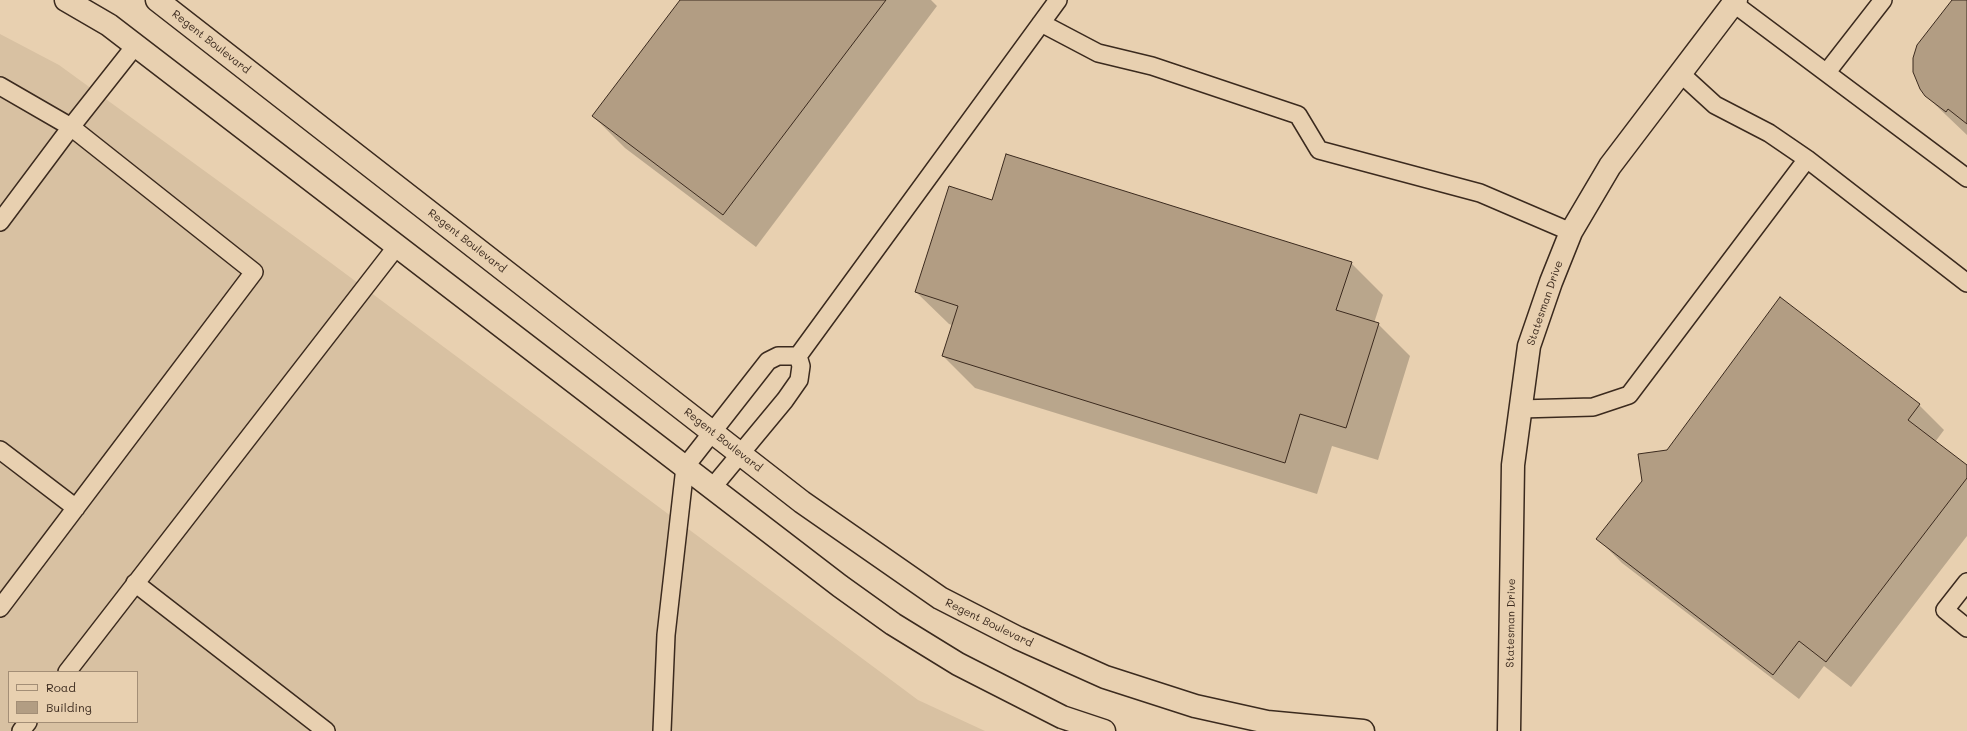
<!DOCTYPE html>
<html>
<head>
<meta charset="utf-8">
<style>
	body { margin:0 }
	#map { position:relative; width:1967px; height:731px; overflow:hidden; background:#e8d0b0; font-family:Mali,sans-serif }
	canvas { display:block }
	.legend { position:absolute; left:8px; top:671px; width:130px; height:52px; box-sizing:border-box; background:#e8d0b0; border:1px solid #a38e76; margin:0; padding:5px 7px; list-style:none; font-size:12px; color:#3b2a1e }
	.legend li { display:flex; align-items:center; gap:8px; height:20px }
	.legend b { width:20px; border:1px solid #a38e76 }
</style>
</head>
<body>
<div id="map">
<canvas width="1967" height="731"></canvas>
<ul class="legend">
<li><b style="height:5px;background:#e8d0b0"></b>Road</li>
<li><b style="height:11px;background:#b29d83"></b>Building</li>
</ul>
</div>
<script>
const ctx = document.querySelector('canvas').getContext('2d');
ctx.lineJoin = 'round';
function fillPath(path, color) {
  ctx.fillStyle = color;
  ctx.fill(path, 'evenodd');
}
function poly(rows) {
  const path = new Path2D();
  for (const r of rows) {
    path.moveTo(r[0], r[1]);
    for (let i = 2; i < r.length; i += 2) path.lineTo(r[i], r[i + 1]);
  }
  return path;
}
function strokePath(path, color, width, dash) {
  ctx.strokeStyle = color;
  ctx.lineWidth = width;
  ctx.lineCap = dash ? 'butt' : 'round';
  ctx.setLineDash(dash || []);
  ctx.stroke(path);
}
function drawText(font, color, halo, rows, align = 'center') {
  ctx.font = font + ' Mali,sans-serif';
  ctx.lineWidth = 3.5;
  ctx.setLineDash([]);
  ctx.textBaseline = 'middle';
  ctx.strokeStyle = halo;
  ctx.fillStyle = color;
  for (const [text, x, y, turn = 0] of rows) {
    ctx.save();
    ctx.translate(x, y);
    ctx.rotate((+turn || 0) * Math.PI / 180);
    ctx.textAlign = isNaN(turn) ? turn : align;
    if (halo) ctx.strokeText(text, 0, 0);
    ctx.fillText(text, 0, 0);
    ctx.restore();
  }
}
const built = poly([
	[0,34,59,65,327,260,918,700,985,731,0,731],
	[9,672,137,672,137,722,9,722]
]);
const shadow = poly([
	[681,0,931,0,937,6,756,247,625,148,593,116],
	[1953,0,1967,0,1967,135,1926,96],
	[992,202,1351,263,1383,295,1374,323,1378,324,1410,356,1378,460,1332,446,1317,494,975,388,943,356,952,325,949,324,916,292],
	[1919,405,1944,430,1935,442,1967,466,1967,536,1851,687,1824,666,1799,699,1622,563,1597,538]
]);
const building = poly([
	[680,0,886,0,723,215,592,116,680,0],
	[1952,0,1967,0,1967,124,1948,109,1946,112,1925,96,1920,89,1913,72,1913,58,1917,45,1952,0],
	[1006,154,1352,262,1336,310,1379,323,1346,428,1300,414,1285,463,942,356,958,306,915,292,949,186,992,200,1006,154],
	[1780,297,1920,404,1908,420,1967,465,1967,478,1826,662,1799,641,1773,675,1596,539,1642,481,1638,454,1667,450,1780,297]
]);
const lane = poly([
	[1733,3,1967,178],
	[1041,23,1098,53,1152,66,1298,115,1319,150,1480,193,1571,232],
	[1827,72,1883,0],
	[1680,73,1715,105,1769,133,1807,159,1967,283],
	[0,86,71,127,0,222],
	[798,356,1058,0],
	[1520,409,1593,407,1629,395,1807,159],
	[0,450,76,508],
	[712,488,785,400,799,380,801,366,798,356],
	[1967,582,1945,610,1967,628],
	[135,583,326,731],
	[0,608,254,272,71,127,135,46],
	[67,672,397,246],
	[21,731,28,722],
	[662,731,666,635,685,467,768,361,778,356,798,356]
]);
const street = poly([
	[1509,731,1513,465,1529,346,1551,282,1571,232,1610,166,1736,0]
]);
const secondary = poly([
	[66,0,109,25,840,586,893,624,958,664,1062,717,1104,731],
	[157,0,802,502,940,598,1018,638,1105,677,1195,706,1267,722,1363,731]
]);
const streetNames = [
	["Regent Boulevard",211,42,38],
	["Regent Boulevard",467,241,38],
	["Statesman Drive",1545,303,-71],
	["Regent Boulevard",723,440,38],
	["Regent Boulevard",989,623,26],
	["Statesman Drive",1511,623,-89]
];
fillPath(built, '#d8c1a2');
fillPath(shadow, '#0003');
fillPath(building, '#b29d83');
strokePath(building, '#3b2a1e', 1);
strokePath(lane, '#3b2a1e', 20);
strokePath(street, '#3b2a1e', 25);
strokePath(secondary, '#3b2a1e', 25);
strokePath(lane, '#e8d0b0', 17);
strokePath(street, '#e8d0b0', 22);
strokePath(secondary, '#e8d0b0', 22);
drawText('11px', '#3b2a1e', '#e8d0b0', streetNames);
</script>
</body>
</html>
